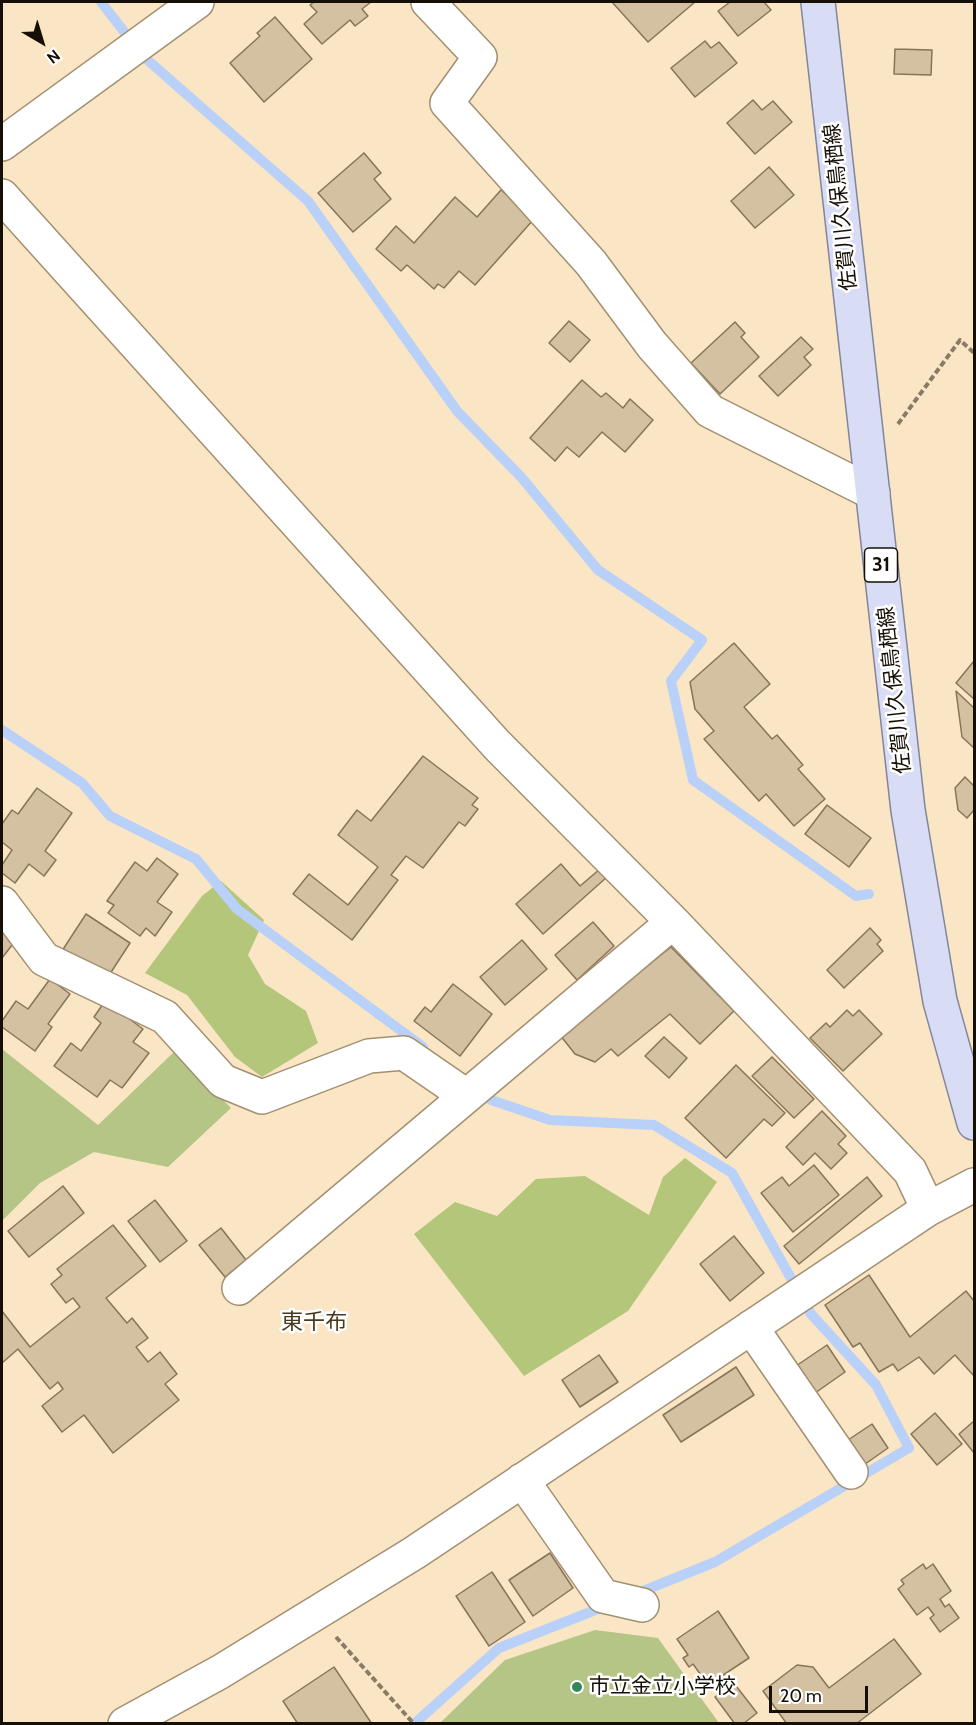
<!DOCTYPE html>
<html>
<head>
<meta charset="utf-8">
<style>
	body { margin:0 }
	#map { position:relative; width:976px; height:1725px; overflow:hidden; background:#fae6c5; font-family:Cabin,sans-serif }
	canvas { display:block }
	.frame { position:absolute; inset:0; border:3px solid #160f05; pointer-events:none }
	.north { position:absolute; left:12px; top:12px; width:60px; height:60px; -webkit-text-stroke:4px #fff; paint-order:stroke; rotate:142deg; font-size:16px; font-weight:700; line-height:24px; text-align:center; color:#160f05 }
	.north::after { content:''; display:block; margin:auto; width:21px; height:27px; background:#160f05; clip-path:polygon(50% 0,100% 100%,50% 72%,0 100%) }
	.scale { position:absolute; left:769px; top:1686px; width:99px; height:27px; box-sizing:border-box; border:3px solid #160f05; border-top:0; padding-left:8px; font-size:18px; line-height:21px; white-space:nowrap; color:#160f05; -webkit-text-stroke:4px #fff; paint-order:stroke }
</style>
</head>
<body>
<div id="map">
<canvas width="976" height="1725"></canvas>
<div class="frame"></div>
<div class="north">N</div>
<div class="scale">20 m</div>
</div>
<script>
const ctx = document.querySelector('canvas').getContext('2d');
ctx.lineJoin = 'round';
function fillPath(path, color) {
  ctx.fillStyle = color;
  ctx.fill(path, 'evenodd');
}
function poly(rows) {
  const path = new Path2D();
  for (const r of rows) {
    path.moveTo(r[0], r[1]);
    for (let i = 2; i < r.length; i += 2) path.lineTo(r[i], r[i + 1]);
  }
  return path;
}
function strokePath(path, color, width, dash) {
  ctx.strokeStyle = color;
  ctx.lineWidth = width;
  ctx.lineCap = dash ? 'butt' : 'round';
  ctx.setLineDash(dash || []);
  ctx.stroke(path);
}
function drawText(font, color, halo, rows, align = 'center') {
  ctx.font = font + ' Cabin,"Noto Sans JP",sans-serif';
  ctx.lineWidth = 5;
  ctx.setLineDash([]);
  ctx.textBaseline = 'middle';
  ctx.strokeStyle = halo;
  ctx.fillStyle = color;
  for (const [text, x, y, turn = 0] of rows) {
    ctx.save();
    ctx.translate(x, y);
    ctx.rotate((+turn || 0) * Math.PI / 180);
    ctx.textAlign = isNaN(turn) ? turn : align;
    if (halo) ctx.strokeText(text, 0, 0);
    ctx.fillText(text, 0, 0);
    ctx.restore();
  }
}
const green = poly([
	[2,1049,98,1125,175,1051,231,1108,168,1167,94,1152,40,1183,2,1221],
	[595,1630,658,1638,719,1723,440,1723,505,1660]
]);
const forest = poly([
	[221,881,264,920,248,955,265,984,306,1011,318,1043,262,1077,235,1057,187,995,145,973,202,896],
	[685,1158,717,1182,628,1311,524,1376,414,1234,455,1202,497,1216,536,1179,585,1176,649,1215,663,1177]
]);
const stream = poly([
	[101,2,143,56,308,201,457,411,522,478,598,570,702,640,671,681,693,780,856,896,869,894],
	[2,730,82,783,110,816,196,859,237,909,423,1047],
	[477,1090,491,1100,550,1120,654,1125,732,1173,811,1314,876,1385,909,1448,715,1562,633,1595],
	[414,1724,499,1648,608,1605]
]);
const building = poly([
	[314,2,371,2,362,9,368,16,355,26,350,20,322,44,304,24,317,12,310,5,314,2],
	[612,2,695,2,648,42,612,2],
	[730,2,764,2,771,10,738,36,718,11,730,2],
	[275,17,312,59,264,102,230,63,260,36,257,33,275,17],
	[705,41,711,48,719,42,737,63,695,97,671,68,705,41],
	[895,49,932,50,931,75,894,74,895,49],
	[753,100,762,110,773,101,792,122,755,154,727,123,753,100],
	[364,153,381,173,374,179,391,199,353,232,318,193,364,153],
	[769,167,794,195,755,228,731,201,769,167],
	[501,190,534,219,475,285,459,271,444,288,438,284,434,289,407,265,401,271,376,249,396,226,414,243,455,197,477,217,501,190],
	[569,321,590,340,570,362,549,343,569,321],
	[735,322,745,333,741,337,759,357,720,394,691,363,735,322],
	[801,337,813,349,804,357,811,365,778,396,759,376,801,337],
	[582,380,601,397,606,393,623,408,630,399,653,420,625,452,602,432,579,457,567,447,555,461,530,438,582,380],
	[734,643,770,684,744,707,772,739,777,735,803,765,798,769,825,799,794,826,766,794,759,801,704,739,714,731,695,709,690,682,734,643],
	[974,661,974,699,956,683,974,661],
	[956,691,974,708,974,748,962,737,956,691],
	[423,756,478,798,472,805,478,809,465,826,459,822,423,868,406,856,391,875,398,880,352,940,293,894,309,874,348,905,378,867,338,835,357,810,371,821,423,756],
	[965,777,974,786,974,810,967,818,958,810,955,788,965,777],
	[37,788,72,813,45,851,56,860,44,876,29,864,15,883,2,873,2,865,12,850,2,842,2,824,12,810,18,814,37,788],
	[827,805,871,838,849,867,805,834,827,805],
	[157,858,178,874,157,902,172,912,155,936,146,928,140,936,108,913,114,905,107,901,135,862,147,871,157,858],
	[561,864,580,886,600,869,607,877,543,934,516,904,561,864],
	[86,914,130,943,104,983,60,954,86,914],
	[2,919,16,940,2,958,2,919],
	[593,922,614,946,577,980,555,955,593,922],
	[870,928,881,940,877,944,883,951,844,988,827,970,870,928],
	[522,940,547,969,505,1005,480,977,522,940],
	[671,947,734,1011,700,1044,670,1014,618,1056,611,1049,595,1062,575,1054,560,1035,671,947],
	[50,979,70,994,48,1024,52,1027,35,1051,2,1027,2,1021,16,1001,28,1009,50,979],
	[453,984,492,1014,460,1056,414,1021,425,1007,431,1012,453,984],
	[105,1001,143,1029,133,1042,149,1053,122,1088,110,1080,97,1097,54,1066,71,1043,81,1051,101,1023,94,1017,105,1001],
	[847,1010,853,1016,859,1010,882,1034,843,1071,810,1038,826,1023,830,1027,847,1010],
	[664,1037,687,1058,669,1078,645,1056,664,1037],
	[772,1057,814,1099,794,1118,752,1076,772,1057],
	[736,1065,785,1113,772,1126,764,1119,726,1158,685,1118,736,1065],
	[822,1111,846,1136,838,1144,847,1153,831,1169,815,1153,803,1165,786,1147,822,1111],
	[814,1165,839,1195,793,1232,761,1193,782,1177,789,1186,814,1165],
	[867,1177,882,1196,799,1264,784,1246,867,1177],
	[63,1186,84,1213,29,1257,8,1231,63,1186],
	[155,1200,187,1241,160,1262,128,1221,155,1200],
	[113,1225,146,1266,106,1298,127,1323,132,1318,148,1338,136,1347,148,1362,160,1352,177,1374,165,1384,179,1400,113,1453,84,1415,62,1432,42,1406,63,1389,58,1382,50,1389,18,1349,2,1363,2,1311,30,1347,80,1307,73,1298,66,1303,51,1284,62,1275,57,1269,113,1225],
	[221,1228,246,1260,225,1277,199,1245,221,1228],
	[734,1236,764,1273,730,1301,700,1264,734,1236],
	[869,1275,910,1337,966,1291,974,1301,974,1376,955,1355,934,1374,919,1357,898,1371,893,1364,879,1372,860,1343,853,1347,825,1305,869,1275],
	[827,1345,845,1372,808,1398,790,1370,827,1345],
	[599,1355,618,1382,580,1407,562,1380,599,1355],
	[736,1367,754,1395,681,1442,663,1415,736,1367],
	[935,1413,962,1444,937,1465,911,1434,935,1413],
	[974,1421,974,1453,959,1434,974,1421],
	[872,1424,888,1448,858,1469,842,1444,872,1424],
	[550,1553,573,1588,533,1616,509,1580,550,1553],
	[923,1564,926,1569,933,1564,951,1591,940,1599,945,1607,949,1604,959,1618,940,1632,930,1618,934,1615,928,1607,917,1615,898,1589,904,1584,901,1580,923,1564],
	[492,1572,525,1622,489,1646,456,1596,492,1572],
	[718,1611,749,1658,708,1685,693,1664,689,1667,683,1658,688,1655,677,1639,718,1611],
	[894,1639,921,1674,856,1724,787,1724,763,1691,797,1665,813,1667,829,1688,894,1639],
	[334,1667,372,1724,298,1724,283,1701,334,1667],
	[733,1682,757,1713,743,1724,735,1724,715,1697,733,1682]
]);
const path = poly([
	[898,424,960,340,974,353],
	[336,1637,414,1724]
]);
const street = poly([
	[428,2,480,57,447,103,591,263,652,345,710,411,873,493],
	[2,144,197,2],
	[2,196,497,745,673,922,910,1171,928,1209],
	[2,903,44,959,165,1017,223,1081,262,1097,369,1056,404,1053,465,1095],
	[239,1288,673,922],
	[751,1327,851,1472],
	[522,1480,603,1596,642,1605],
	[125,1724,220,1672,414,1553,928,1209,974,1185]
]);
const primary = poly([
	[818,2,908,810,940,1001,974,1123]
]);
const markers = [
	[577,1687,6,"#338759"]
];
const shields = [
	[881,565,33]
];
const shieldNames = [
	["31",881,565]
];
const streetNames = [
	["佐賀川久保鳥栖線",841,207,-96],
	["佐賀川久保鳥栖線",895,690,-96]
];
const poiNames = [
	["市立金立小学校",589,1687]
];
const neighbourhoodNames = [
	["東千布",314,1323]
];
fillPath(green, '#b5c586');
fillPath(forest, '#b3c679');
strokePath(stream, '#b9d0f8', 10);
fillPath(building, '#d4c1a1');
strokePath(building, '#877557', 1.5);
strokePath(street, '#a39072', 36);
strokePath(primary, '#83859d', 36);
strokePath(path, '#897b66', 4, [6, 3]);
strokePath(street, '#fff', 33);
strokePath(primary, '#d8dcf5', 33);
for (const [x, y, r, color] of markers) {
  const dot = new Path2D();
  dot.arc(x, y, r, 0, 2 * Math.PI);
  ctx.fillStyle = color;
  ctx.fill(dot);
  strokePath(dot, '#fff', 2);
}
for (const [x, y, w] of shields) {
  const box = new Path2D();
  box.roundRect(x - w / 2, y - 17, w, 34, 4.5);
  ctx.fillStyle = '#fff';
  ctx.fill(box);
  strokePath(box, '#160f05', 1.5);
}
drawText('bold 20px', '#160f05', null, shieldNames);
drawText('21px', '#160f05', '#fff', streetNames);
drawText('21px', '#160f05', '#fff', poiNames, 'left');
drawText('22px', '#48381c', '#fff', neighbourhoodNames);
</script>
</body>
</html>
